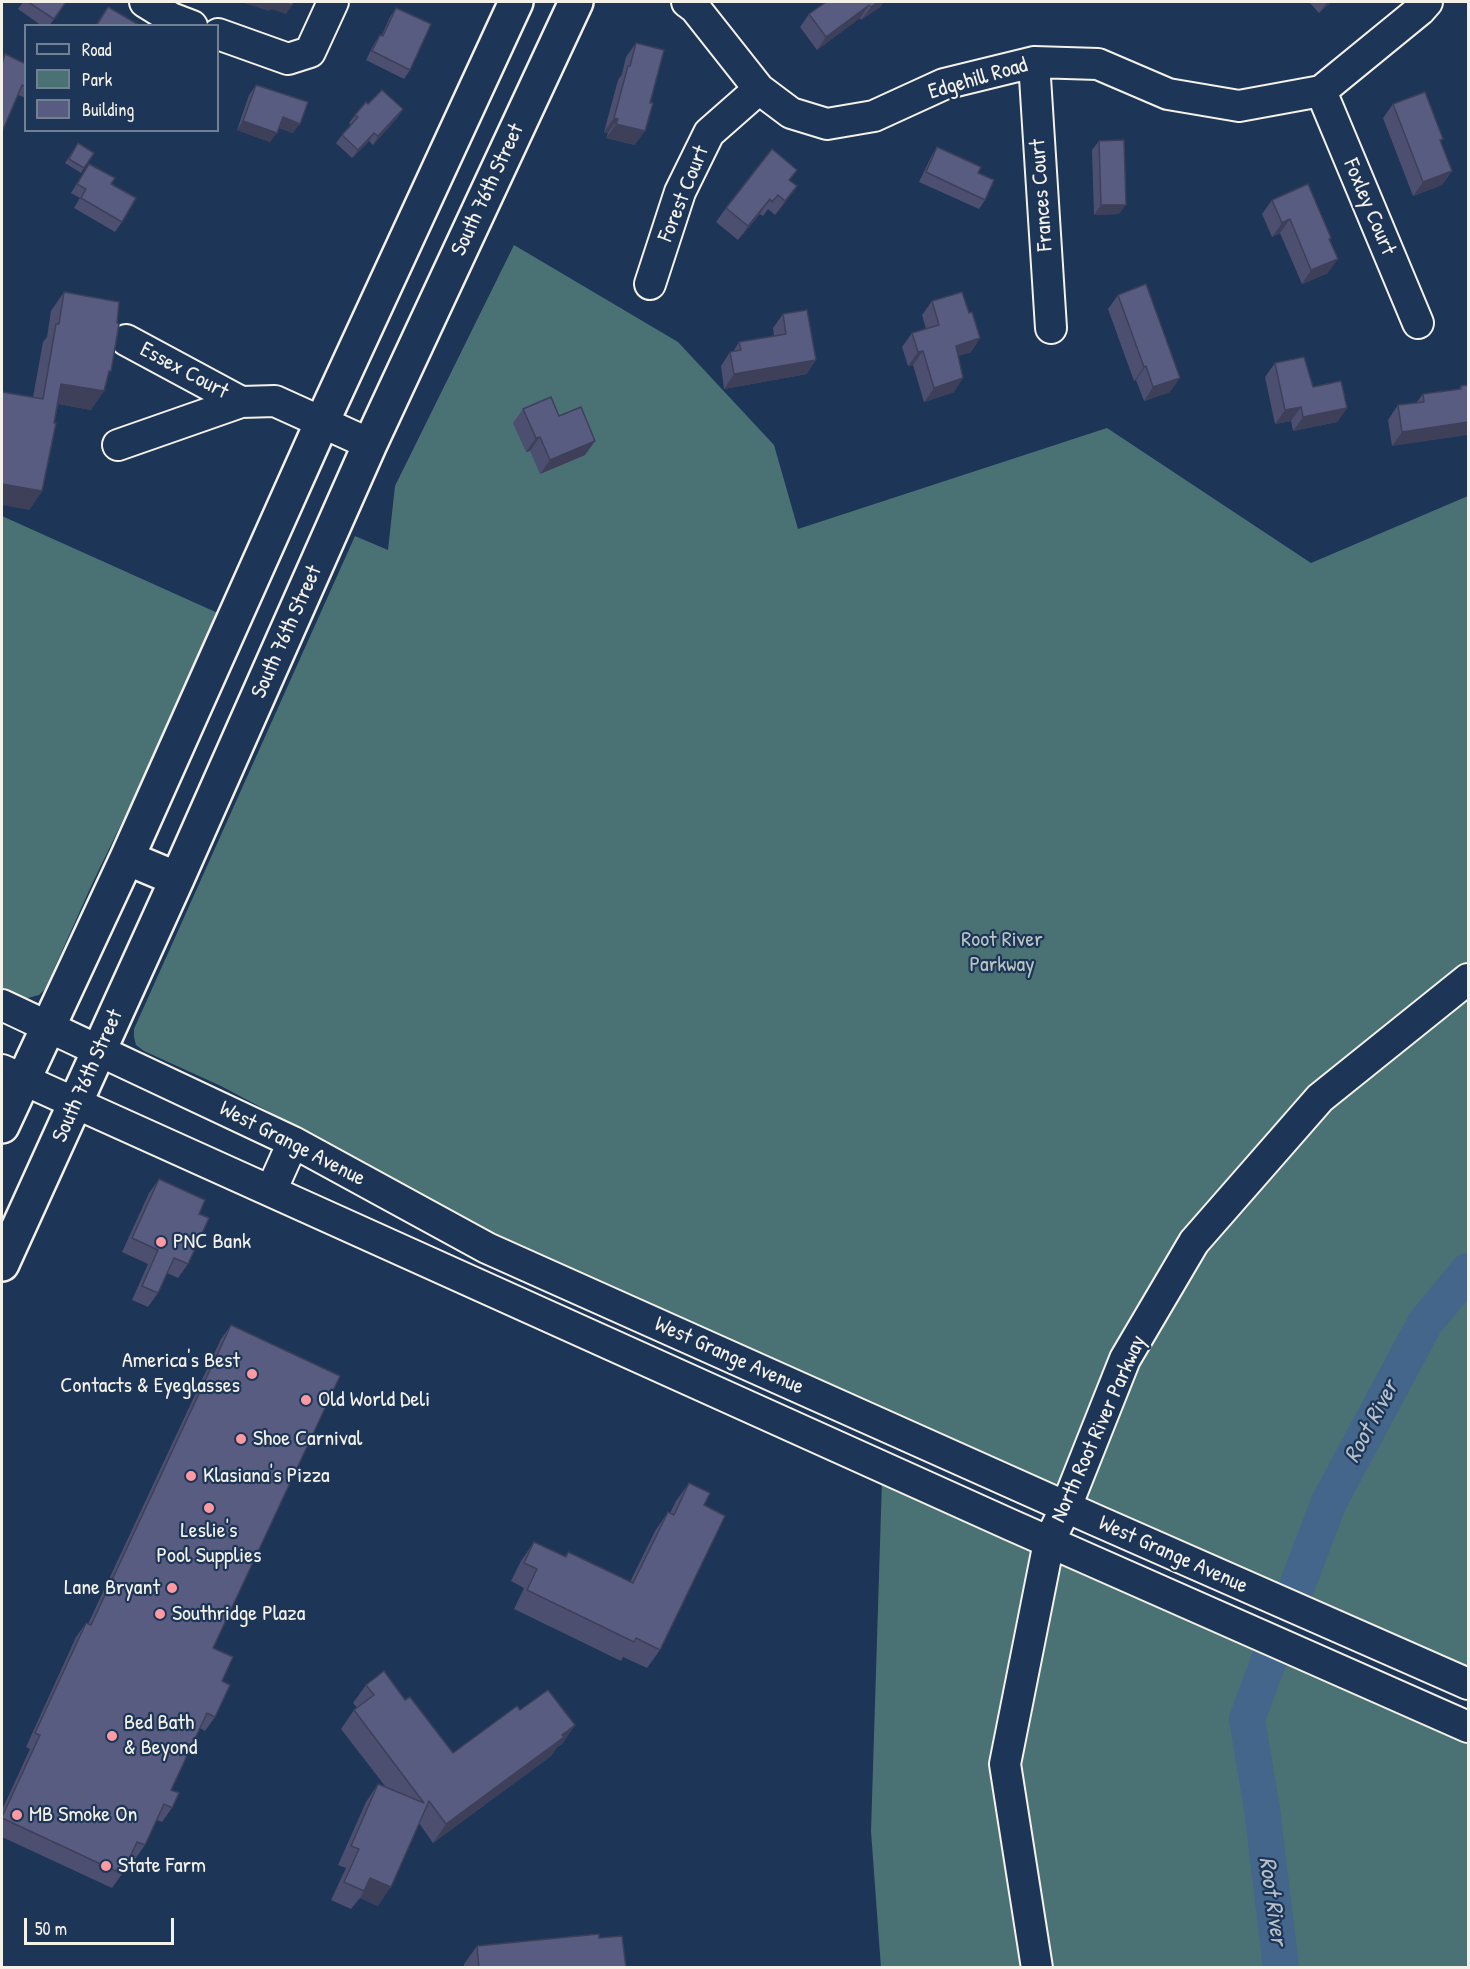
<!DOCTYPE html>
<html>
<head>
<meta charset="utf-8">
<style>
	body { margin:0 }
	#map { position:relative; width:1470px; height:1969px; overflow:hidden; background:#1d3557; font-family:"Patrick Hand",sans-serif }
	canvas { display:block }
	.frame { position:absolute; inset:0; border:3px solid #f4f1e8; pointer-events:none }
	.legend { position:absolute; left:24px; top:24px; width:195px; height:108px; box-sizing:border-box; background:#1d3557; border:2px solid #738091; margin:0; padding:8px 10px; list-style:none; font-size:18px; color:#f4f1e8 }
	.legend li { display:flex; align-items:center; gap:12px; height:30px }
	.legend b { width:30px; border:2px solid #738091 }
	.scale { position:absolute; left:24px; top:1918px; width:150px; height:27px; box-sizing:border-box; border:3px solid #f4f1e8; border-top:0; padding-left:8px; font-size:18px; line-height:21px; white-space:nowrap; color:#f4f1e8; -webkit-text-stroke:4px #1d3557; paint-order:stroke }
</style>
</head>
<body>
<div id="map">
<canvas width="1470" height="1969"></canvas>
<div class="frame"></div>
<ul class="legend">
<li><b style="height:8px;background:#1d3557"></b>Road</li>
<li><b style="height:16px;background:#4a7275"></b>Park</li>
<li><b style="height:16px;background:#585c81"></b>Building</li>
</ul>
<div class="scale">50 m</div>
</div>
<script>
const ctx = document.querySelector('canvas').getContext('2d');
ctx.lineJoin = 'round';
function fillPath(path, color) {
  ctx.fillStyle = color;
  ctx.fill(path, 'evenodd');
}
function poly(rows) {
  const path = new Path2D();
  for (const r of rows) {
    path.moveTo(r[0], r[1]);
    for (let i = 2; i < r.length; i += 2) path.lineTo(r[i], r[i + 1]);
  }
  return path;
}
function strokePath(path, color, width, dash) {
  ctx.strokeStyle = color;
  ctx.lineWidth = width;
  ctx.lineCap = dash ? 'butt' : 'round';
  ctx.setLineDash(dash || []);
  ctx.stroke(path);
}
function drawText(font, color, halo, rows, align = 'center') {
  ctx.font = font + ' "Patrick Hand",sans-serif';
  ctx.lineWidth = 4.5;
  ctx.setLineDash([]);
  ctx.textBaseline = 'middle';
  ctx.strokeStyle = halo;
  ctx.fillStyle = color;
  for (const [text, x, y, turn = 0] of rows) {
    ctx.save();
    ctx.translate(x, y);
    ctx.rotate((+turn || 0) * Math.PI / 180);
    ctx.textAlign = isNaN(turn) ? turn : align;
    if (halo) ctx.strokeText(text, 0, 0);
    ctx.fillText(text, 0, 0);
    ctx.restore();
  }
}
const green = poly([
	[514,245,678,342,774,445,798,529,1107,428,1311,563,1468,496,1468,1672,1102,1506,499,1239,296,1126,221,1086,144,1051,136,1045,134,1037,134,1029,355,536,388,550,395,486],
	[2,516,220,614,159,746,92,884,45,989,39,995,28,998,20,997,2,989],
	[882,1480,1468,1739,1468,1967,881,1968,871,1831]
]);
const river = poly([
	[1297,1586,1329,1502,1425,1323,1468,1271],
	[1269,1660,1247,1719,1262,1809,1281,1968]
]);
const minor = poly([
	[145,2,171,18,192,26],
	[687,2,695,8,759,89,791,113,827,124,874,116,944,84,1034,62,1098,64,1168,94,1239,106,1321,91,1420,10,1427,2],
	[218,34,288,59,310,52,333,2],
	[1034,62,1051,328],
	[1321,91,1418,323],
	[650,284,680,192,709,133,759,89],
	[126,340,241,402,275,401,370,444],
	[118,445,241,402],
	[2,1005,293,1142,487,1248,1093,1519,1468,1684],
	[2,1070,1011,1525,1468,1727],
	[271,1191,293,1142],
	[1037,1968,1005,1764,1049,1542,1066,1507,1125,1359,1194,1242,1320,1098,1468,979]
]);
const major = poly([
	[127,858,177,879],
	[2,1126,127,858,322,422,516,2],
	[2,1264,177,879,370,444,576,2]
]);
const wall = poly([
	[23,2,66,2,49,26,42,26,18,9],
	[826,2,884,2,880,7,861,20,860,18,817,50,800,27,809,14],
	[1309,2,1331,2,1319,13],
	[396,8,410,70,404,79,366,60,374,44,380,35,382,35,390,17],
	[636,43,635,145,606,138,608,133,604,132,618,80,622,74,626,57],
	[5,54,26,64,26,98,18,95,2,132,2,60],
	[256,85,293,133,279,128,270,142,237,130,249,95],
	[368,104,403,109,397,118,373,145,369,141,352,158,336,143,342,135,351,125,349,123,355,115],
	[1393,104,1443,139,1440,142,1452,171,1442,185,1413,196,1383,118],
	[1099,141,1119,214,1094,215,1092,150],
	[78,143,94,153,81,173,65,163],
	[937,147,978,173,985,200,979,209,919,182,931,157],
	[89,164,111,184,122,222,115,232,74,208,80,198,71,193],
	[797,170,790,180,787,200,775,215,768,209,763,216,760,214,738,240,716,222,726,208],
	[1272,200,1331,238,1330,240,1328,273,1302,284,1280,233,1272,237,1262,214],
	[64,292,108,377,91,410,58,404,42,491,29,510,33,397,43,342,47,337,51,311],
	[1118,295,1170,392,1144,401,1136,380,1134,381,1108,309],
	[932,301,969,313,980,338,971,352,958,356,954,392,924,402,913,365,908,366,902,347,912,333,926,329,922,315],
	[783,314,807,374,724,389,721,366,730,352,733,352,739,342,774,336,773,328],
	[1275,363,1347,408,1337,422,1293,431,1291,421,1275,424,1265,377],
	[1468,385,1392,446,1388,420,1398,405,1416,403,1423,394,1459,389,1461,386],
	[523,409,559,416,595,441,585,455,540,474,530,451,526,452,513,423],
	[159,1179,199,1214,188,1264,178,1278,167,1273,158,1293,148,1307,132,1300,148,1264,122,1252,149,1193],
	[231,1325,213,1648,222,1681,215,1717,205,1731,200,1728,171,1790,172,1808,162,1822,157,1820,145,1845,135,1859,130,1857,122,1874,112,1888,2,1837,2,1810,30,1749,26,1747,76,1637,86,1623,88,1624,221,1339],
	[689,1483,704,1505,660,1650,647,1668,623,1657,621,1661,514,1609,524,1588,511,1581,521,1561,534,1542,565,1557,568,1552,630,1582,655,1531,668,1512,670,1513,676,1501],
	[366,1685,405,1700,453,1753,520,1710,575,1725,562,1744,557,1747,551,1756,433,1843,419,1823,378,1906,360,1898,351,1909,331,1900,346,1868,338,1865,366,1802,378,1784,385,1786,341,1729,354,1710,357,1708,353,1703],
	[599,1938,626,1968,464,1968,464,1964,477,1946]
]);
const shadedWall = poly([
	[241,2,281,2,292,5,286,14,271,9,269,11],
	[878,2,884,2,880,7,861,20,871,7],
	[1327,2,1331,2,1319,13],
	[869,5,860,18,817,50,826,37],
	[403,109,397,118,373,145,378,136],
	[283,117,300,124,293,133,276,127],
	[614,118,618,119,608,133,604,132],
	[243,121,277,133,270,142,237,130],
	[616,124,645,131,635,145,606,138],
	[374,133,369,141,352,158,358,150],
	[1452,171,1442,185,1413,196,1423,182],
	[797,186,787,200,775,215,785,201],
	[770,199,760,214,738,240,748,226],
	[1101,205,1126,205,1119,214,1094,215],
	[1290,219,1280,233,1272,237,1282,223],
	[1338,259,1328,273,1302,284,1311,270],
	[980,338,971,352,946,360,956,346],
	[923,351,913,365,908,366,918,352],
	[816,360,807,374,724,389,734,374],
	[1146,366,1136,380,1134,381,1144,367],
	[963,378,954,392,924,402,934,388],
	[1180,378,1170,392,1144,401,1153,387],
	[61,384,104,391,91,410,48,402],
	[1301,407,1291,421,1275,424,1285,410],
	[1347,408,1337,422,1293,431,1303,417],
	[1468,422,1468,435,1392,446,1402,432],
	[540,437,530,451,526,452,536,438],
	[595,441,585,455,540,474,550,460],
	[2,484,42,491,29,510,2,505],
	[575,1725,562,1744,557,1747,551,1756,433,1843,446,1824],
	[370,1878,391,1887,378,1906,360,1898,364,1891]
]);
const building = poly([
	[28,2,66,2,54,19,28,2],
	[281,2,293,2,292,5,281,2],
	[826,2,878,2,871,7,869,5,826,37,809,14,826,2],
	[108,7,139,25,96,26,108,7],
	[396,8,431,24,410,70,372,51,380,35,383,36,396,8],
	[636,43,664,50,650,103,653,103,645,131,616,124,618,119,614,118,628,66,630,66,636,43],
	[5,54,26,64,26,87,22,85,2,132,2,64,5,54],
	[256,85,308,102,300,124,283,117,277,133,243,121,256,85],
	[382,90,403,109,378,136,374,133,358,150,342,135,358,117,355,115,366,102,368,104,382,90],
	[1425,92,1443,139,1440,140,1452,171,1423,182,1393,104,1425,92],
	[1124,140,1126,205,1101,205,1099,141,1124,140],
	[78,143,94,153,84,168,69,159,78,143],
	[937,147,981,167,978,173,994,180,985,200,926,172,937,147],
	[772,149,797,170,789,180,797,186,785,201,778,195,772,202,770,199,748,226,726,208,772,149],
	[89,164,115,178,111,184,136,198,122,222,81,198,86,189,77,184,89,164],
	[1308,184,1331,238,1329,239,1338,259,1311,270,1290,219,1282,223,1272,200,1308,184],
	[1146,284,1180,378,1153,387,1146,366,1144,367,1118,295,1146,284],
	[64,292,119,302,117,323,119,324,111,371,109,371,104,391,61,384,54,423,56,423,42,491,2,484,2,392,43,399,56,324,59,324,64,292],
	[962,292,969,313,972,312,980,338,956,346,963,378,934,388,923,351,918,352,912,333,939,325,932,301,962,292],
	[807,310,816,360,734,374,730,352,741,350,739,342,786,334,783,314,807,310],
	[1304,357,1313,387,1341,381,1347,408,1303,417,1301,407,1285,410,1275,363,1304,357],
	[1468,385,1468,422,1402,432,1398,405,1424,402,1423,394,1461,389,1461,386,1468,385],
	[551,397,559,416,581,407,595,441,550,460,540,437,536,438,523,409,551,397],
	[159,1179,205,1200,199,1214,209,1218,188,1264,174,1258,158,1293,142,1286,158,1250,132,1238,159,1179],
	[231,1325,340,1376,213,1648,233,1657,222,1681,230,1685,215,1717,207,1713,171,1790,179,1793,172,1808,164,1804,145,1845,137,1842,122,1874,2,1818,2,1817,40,1735,35,1733,86,1623,91,1625,231,1325],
	[689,1483,710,1493,704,1505,725,1516,660,1650,636,1638,634,1642,527,1590,537,1569,524,1563,534,1542,566,1557,568,1552,633,1583,668,1512,674,1515,689,1483],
	[384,1671,405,1700,410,1697,453,1753,517,1706,520,1710,548,1690,575,1725,562,1735,564,1737,446,1824,429,1801,391,1887,370,1878,364,1891,344,1882,359,1849,351,1846,378,1784,424,1803,354,1710,374,1695,366,1685,384,1671],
	[599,1934,599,1938,622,1936,626,1968,479,1968,477,1946,599,1934]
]);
const markers = [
	[161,1242,6,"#ff9aa2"],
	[252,1374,6,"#ff9aa2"],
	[306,1400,6,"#ff9aa2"],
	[241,1439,6,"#ff9aa2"],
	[191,1476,6,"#ff9aa2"],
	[209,1508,6,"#ff9aa2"],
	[172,1588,6,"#ff9aa2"],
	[160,1614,6,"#ff9aa2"],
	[112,1736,6,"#ff9aa2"],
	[17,1815,6,"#ff9aa2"],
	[106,1866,6,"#ff9aa2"]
];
const streetNames = [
	["Edgehill Road",978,79,-16],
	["South 76th Street",488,190,-65],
	["Forest Court",684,194,-68],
	["Frances Court",1042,195,-94],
	["Foxley Court",1369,207,67],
	["Essex Court",184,371,28],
	["South 76th Street",287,632,-66],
	["South 76th Street",88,1076,-66],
	["West Grange Avenue",292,1144,27],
	["West Grange Avenue",729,1356,24],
	["North Root River Parkway",1099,1429,-66],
	["West Grange Avenue",1173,1555,24]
];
const parkNames = [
	["Root River",1002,940],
	["Parkway",1002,965]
];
const poiNames = [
	["PNC Bank",173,1242],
	["America's Best",240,1361,"right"],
	["Contacts & Eyeglasses",240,1386,"right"],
	["Old World Deli",318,1400],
	["Shoe Carnival",253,1439],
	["Klasiana's Pizza",203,1476],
	["Leslie's",209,1531,"center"],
	["Pool Supplies",209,1556,"center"],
	["Lane Bryant",160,1588,"right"],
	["Southridge Plaza",172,1614],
	["Bed Bath",124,1723],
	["& Beyond",124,1748],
	["MB Smoke On",29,1815],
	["State Farm",118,1866]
];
const waterNames = [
	["Root River",1372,1422,-62],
	["Root River",1272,1901,82]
];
fillPath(green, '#4a7275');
strokePath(river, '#44668a', 36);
strokePath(minor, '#f4f1e8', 34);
strokePath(major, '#f4f1e8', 38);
strokePath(minor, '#1d3557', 30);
strokePath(major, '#1d3557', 33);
fillPath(wall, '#4c4f6f');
fillPath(shadedWall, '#3e405a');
fillPath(building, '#585c81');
strokePath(building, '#3e405a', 1.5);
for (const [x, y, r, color] of markers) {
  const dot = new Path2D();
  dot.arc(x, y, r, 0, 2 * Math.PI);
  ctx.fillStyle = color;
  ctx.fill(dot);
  strokePath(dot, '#1d3557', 2);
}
drawText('22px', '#f4f1e8', '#1d3557', streetNames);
drawText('22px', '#b8c5c0', '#1d3557', parkNames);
drawText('22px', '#f4f1e8', '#1d3557', poiNames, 'left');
drawText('italic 24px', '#b6c0c7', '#1d3557', waterNames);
</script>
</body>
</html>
